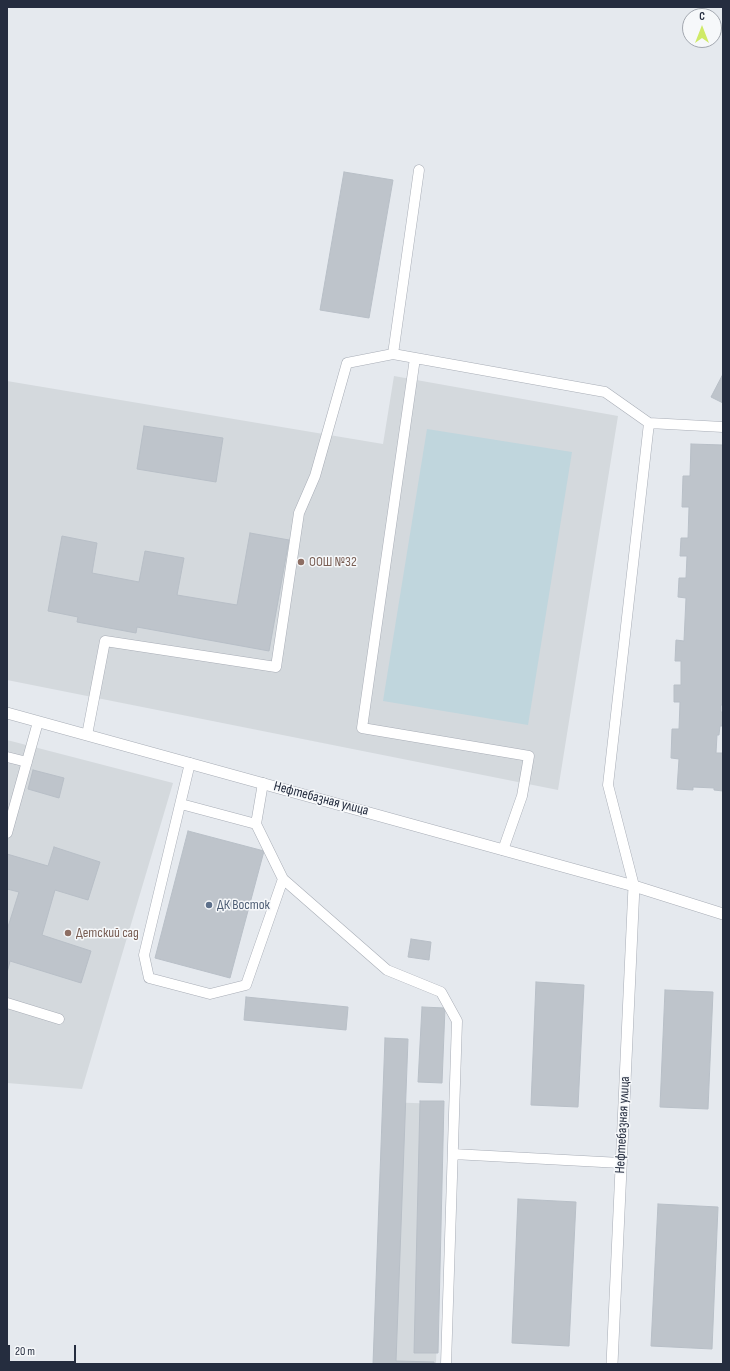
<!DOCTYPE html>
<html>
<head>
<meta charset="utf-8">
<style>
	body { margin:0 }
	#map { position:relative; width:730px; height:1371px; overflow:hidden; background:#e5e9ee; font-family:"Sofia Sans Condensed",sans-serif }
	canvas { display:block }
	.frame { position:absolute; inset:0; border:8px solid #252d3f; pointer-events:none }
	.north { position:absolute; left:682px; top:8px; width:40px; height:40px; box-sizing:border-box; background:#f6f8fa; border:1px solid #a2a7af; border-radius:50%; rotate:0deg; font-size:11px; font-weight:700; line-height:16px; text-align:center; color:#252d3f }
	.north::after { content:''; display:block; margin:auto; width:14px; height:18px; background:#cfea67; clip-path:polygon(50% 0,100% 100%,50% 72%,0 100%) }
	.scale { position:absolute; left:8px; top:1345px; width:68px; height:18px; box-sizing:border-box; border:2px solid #252d3f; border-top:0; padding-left:5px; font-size:12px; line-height:14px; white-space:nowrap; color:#252d3f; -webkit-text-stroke:3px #f6f8fa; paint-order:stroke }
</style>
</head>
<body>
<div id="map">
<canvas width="730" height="1371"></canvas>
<div class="frame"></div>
<div class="north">С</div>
<div class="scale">20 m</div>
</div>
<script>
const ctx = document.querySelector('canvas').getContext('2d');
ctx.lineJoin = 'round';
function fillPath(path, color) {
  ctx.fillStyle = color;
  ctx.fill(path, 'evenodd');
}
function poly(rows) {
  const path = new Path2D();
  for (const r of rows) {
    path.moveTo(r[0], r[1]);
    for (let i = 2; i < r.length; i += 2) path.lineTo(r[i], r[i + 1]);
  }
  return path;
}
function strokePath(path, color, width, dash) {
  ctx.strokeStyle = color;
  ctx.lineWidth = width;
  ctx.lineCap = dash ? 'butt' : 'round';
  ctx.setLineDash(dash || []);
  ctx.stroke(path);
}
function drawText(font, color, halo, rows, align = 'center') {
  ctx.font = font + ' "Sofia Sans Condensed",sans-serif';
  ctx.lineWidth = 3;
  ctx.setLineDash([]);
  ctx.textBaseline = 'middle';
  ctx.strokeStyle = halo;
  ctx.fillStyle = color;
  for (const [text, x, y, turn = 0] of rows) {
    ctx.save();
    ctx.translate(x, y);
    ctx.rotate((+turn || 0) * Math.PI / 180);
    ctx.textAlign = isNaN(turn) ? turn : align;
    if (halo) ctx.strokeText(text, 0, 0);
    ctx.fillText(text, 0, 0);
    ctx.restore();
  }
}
const built = poly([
	[394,376,618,416,558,790,7,680,7,381,383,444],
	[7,740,173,783,82,1089,7,1083],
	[383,1102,444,1104,436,1364,373,1364]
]);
const green = poly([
	[427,429,572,452,528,725,383,701]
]);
const building = poly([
	[344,172,393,180,369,318,320,310,344,172],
	[723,374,723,403,711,397,723,374],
	[144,426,223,438,216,482,137,469,144,426],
	[691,444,723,445,723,705,721,705,721,712,723,712,723,726,720,726,719,735,717,735,716,753,723,753,723,791,714,790,714,788,693,787,693,790,677,789,679,759,671,758,672,729,679,729,680,702,674,702,674,685,681,685,681,661,675,661,676,640,684,641,686,598,678,597,679,578,686,578,687,556,680,556,681,538,688,538,689,507,682,507,683,476,690,476,691,444],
	[250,533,289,540,269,651,137,627,136,633,77,622,78,617,48,611,62,536,97,543,92,573,139,582,145,551,184,558,177,595,237,605,250,533],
	[33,770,64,778,59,798,28,789,33,770],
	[188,831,264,851,230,978,155,958,188,831],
	[54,847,100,862,88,900,55,890,42,935,91,951,81,983,10,961,7,973,7,930,19,892,7,889,7,854,48,866,54,847],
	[411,939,431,942,429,960,408,957,411,939],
	[536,982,584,985,578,1107,531,1105,536,982],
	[665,990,713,992,708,1109,660,1107,665,990],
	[246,997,348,1007,346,1030,244,1020,246,997],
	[422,1007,445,1008,442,1083,418,1082,422,1007],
	[385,1038,408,1039,396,1361,434,1362,434,1364,373,1364,385,1038],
	[420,1101,444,1101,438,1353,414,1353,420,1101],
	[518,1199,576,1202,569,1346,512,1343,518,1199],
	[658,1204,718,1207,712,1349,651,1346,658,1204]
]);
const service = poly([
	[419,170,393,354,605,392,649,423,723,427],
	[415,358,362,728,529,756,522,796,503,850],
	[87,735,105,641,276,667,299,513,315,476,347,363,393,354],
	[7,757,27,762],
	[190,763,144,955,149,978,210,994,246,985,283,879],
	[263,783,256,824,283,879,387,970,441,992,457,1021,446,1364],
	[181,804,256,824],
	[7,833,38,722],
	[634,886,608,785,649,423],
	[7,1003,59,1019],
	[453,1154,621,1163]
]);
const minor = poly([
	[7,713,634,886,723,914],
	[612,1364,634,886]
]);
const markers = [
	[301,562,4,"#8d6e63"],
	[209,905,4,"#5c6f8a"],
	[68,933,4,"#8d6e63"]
];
const educationNames = [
	["ООШ №32",309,562],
	["Детский сад",76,933]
];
const streetNames = [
	["Нефтебазная улица",321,799,15],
	["Нефтебазная улица",623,1125,-87]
];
const serviceNames = [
	["ДК Восток",217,905]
];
fillPath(built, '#d4d9dd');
fillPath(green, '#c0d6dd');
fillPath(building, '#bec4cb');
strokePath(building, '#b8bfc7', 1);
strokePath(service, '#a8adb6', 11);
strokePath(minor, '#a8adb6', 12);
strokePath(service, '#fff', 10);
strokePath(minor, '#fff', 11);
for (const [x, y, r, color] of markers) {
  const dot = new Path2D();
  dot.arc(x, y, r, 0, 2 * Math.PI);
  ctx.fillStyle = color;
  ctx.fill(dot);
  strokePath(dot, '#f6f8fa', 1.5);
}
drawText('14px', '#785e54', '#f6f8fa', educationNames, 'left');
drawText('14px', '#252d3f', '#f6f8fa', streetNames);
drawText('14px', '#4e5e75', '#f6f8fa', serviceNames, 'left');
</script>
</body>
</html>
